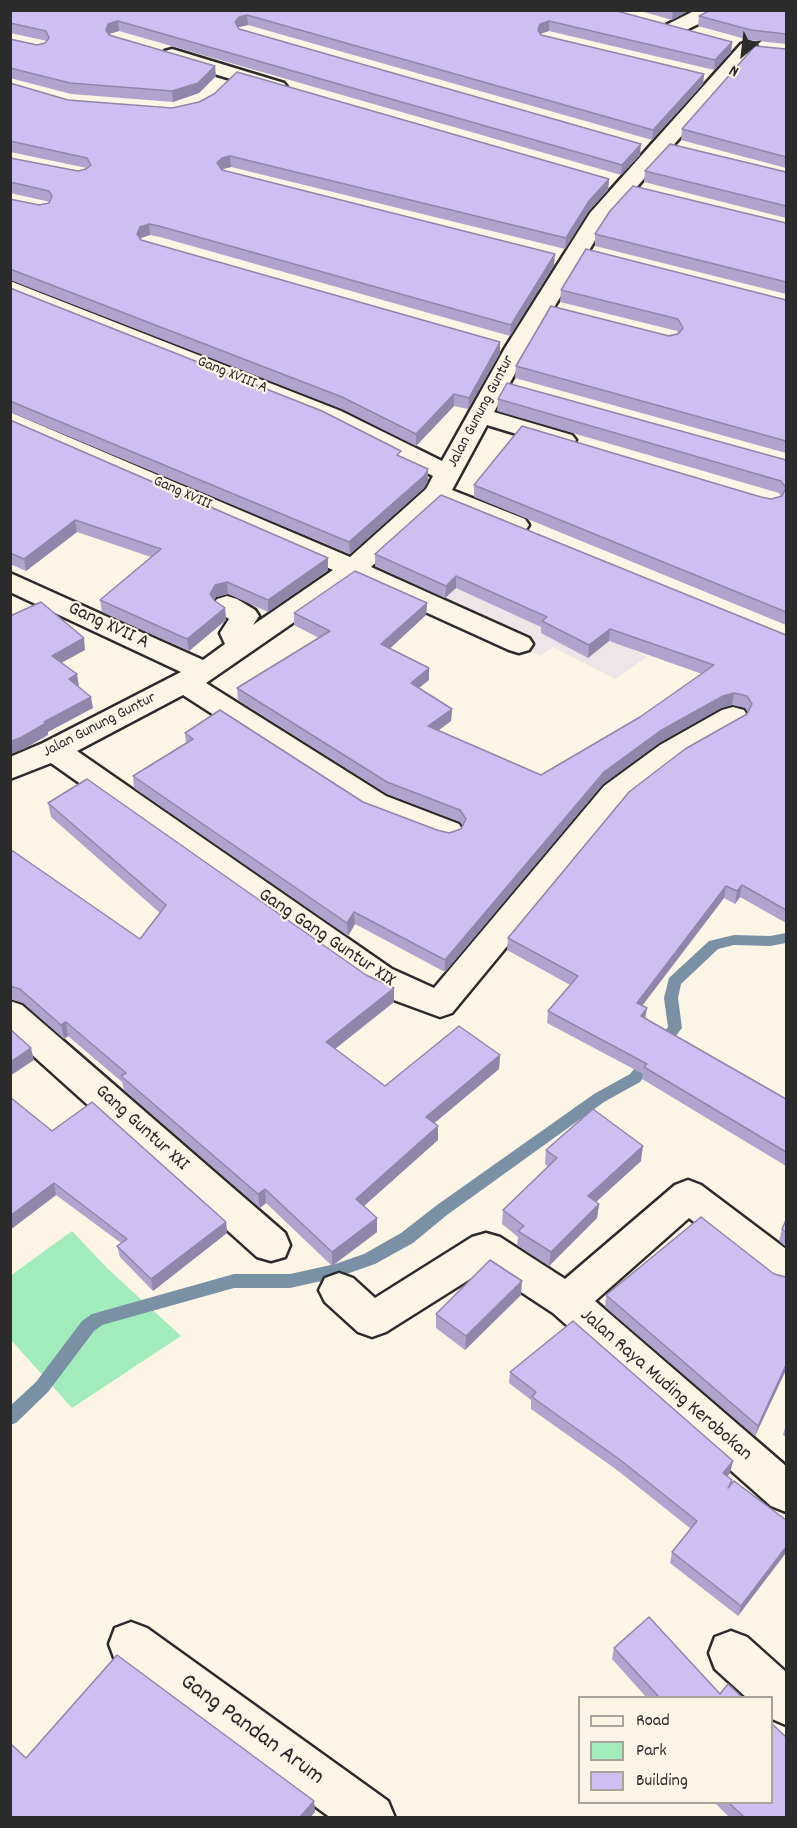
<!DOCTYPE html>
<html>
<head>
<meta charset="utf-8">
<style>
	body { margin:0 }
	#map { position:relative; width:797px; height:1828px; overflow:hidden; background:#fcf5e5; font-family:Dekko,sans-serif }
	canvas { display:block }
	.frame { position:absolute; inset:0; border:12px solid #2b2b2b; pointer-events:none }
	.legend { position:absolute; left:578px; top:1696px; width:195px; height:108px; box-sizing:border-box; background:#fcf5e5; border:2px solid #a8a49b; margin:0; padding:8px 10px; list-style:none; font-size:18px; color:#2b2b2b }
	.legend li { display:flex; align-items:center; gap:12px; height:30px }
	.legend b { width:30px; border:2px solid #a8a49b }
	.north { position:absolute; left:713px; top:24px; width:60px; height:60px; -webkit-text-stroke:4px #fcf5e5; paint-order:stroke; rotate:208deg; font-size:16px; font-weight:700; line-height:24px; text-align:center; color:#2b2b2b }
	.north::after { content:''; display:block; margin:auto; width:21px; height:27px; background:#2b2b2b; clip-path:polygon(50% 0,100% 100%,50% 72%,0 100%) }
</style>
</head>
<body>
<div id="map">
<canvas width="797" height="1828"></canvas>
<div class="frame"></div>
<ul class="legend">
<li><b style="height:8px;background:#fcf5e5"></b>Road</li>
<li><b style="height:16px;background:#a2ebba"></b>Park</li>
<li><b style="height:16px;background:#cdbff1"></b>Building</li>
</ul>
<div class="north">N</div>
</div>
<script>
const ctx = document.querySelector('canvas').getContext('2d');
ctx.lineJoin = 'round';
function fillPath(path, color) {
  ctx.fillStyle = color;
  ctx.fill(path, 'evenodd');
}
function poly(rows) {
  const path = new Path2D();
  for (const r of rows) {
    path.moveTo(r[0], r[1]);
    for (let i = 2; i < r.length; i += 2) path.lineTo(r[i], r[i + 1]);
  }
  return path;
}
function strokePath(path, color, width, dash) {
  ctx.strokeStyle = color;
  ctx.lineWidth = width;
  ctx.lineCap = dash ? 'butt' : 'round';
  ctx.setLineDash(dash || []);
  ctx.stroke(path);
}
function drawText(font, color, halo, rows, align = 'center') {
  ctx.font = font + ' Dekko,sans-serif';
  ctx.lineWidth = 4.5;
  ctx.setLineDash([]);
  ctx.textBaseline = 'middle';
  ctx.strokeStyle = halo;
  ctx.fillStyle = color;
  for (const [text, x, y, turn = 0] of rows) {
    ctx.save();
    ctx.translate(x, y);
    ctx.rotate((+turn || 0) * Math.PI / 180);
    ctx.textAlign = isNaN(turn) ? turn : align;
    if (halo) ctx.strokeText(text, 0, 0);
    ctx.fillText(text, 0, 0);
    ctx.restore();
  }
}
const built = poly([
	[384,489,606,560,553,609,647,657,615,679,553,647,540,656,406,576,437,544,362,518]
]);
const green = poly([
	[72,1231,107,1268,181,1336,72,1408,11,1340,10,1276]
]);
const stream = poly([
	[786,933,786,943,770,946,734,945,718,949,681,984,678,998,682,1028,640,1082,604,1102,447,1215,413,1243,375,1264,335,1278,290,1288,234,1288,102,1325,94,1331,48,1392,16,1423,10,1425,10,1406,36,1382,82,1321,92,1314,234,1274,290,1274,335,1264,364,1254,401,1233,437,1205,594,1094,630,1074,668,1027,664,998,669,978,709,941,734,935,770,936,786,933]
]);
const minor = poly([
	[696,10,721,10,719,14,680,33,673,35,666,33,664,29,666,25,696,10],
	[748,42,755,44,758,48,755,52,607,221,529,348,494,412,572,435,576,440,572,445,563,448,487,425,452,490,525,519,529,525,525,531,516,533,507,531,441,504,371,567,529,638,533,644,529,650,519,653,509,650,355,580,206,683,386,796,459,824,464,832,459,840,448,843,437,840,364,812,183,695,77,751,392,969,434,988,604,786,660,745,722,710,733,707,744,710,748,717,744,724,682,759,626,802,452,1013,440,1017,391,999,368,987,51,763,10,779,10,757,43,743,181,672,10,592,10,573,203,660,225,644,220,633,229,619,217,611,213,605,217,599,227,596,237,599,255,610,259,616,253,625,333,570,10,428,10,412,350,557,426,489,433,476,323,421,10,296,10,281,341,411,442,461,505,348,590,213,741,44,748,42],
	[172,49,284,83,287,87,284,91,277,93,165,59,162,55,165,51,172,49],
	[10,1001,22,1005,285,1233,290,1245,285,1257,271,1261,257,1257,10,1035,10,1001],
	[688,1180,701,1185,786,1249,786,1287,772,1283,689,1218,595,1301,786,1466,786,1512,771,1506,553,1313,486,1269,386,1332,372,1337,358,1332,325,1302,319,1290,325,1278,339,1273,353,1278,375,1298,472,1237,486,1233,500,1237,565,1279,675,1185,688,1180],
	[131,1622,147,1628,388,1801,395,1818,331,1818,115,1660,109,1644,115,1628,131,1622],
	[731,1631,747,1637,786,1672,786,1725,772,1719,772,1698,747,1698,715,1669,709,1653,715,1637,731,1631]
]);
const wall = poly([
	[10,10,613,10,732,42,731,52,714,70,549,31,540,34,541,35,704,74,703,84,652,140,248,25,239,27,238,28,640,155,621,175,119,31,109,34,216,76,199,93,173,102,71,94,10,78,10,39,37,45,45,43,47,41,10,33],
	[637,10,690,10,672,20],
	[786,10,786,44,749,40,698,26,699,16],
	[786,49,786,168,681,140,682,129],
	[10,83,68,100,609,179,608,190,588,212,565,249,231,167,221,170,554,265,510,336,160,237,150,235,141,238,141,240,500,342,500,353,468,409,454,406,416,446,342,409,10,280,10,199,39,205,49,203,50,202,10,193,10,158,78,171,87,168,10,152],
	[645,171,786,172,786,218,644,182],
	[786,223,786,294,595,246,595,234],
	[10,288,428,469,428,481,424,488,350,554,10,412],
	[561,290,786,300,786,453,515,378,516,366,678,333,677,331,560,302],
	[498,399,786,460,786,625,474,497,474,485,761,497,771,499,781,497,779,493,497,411],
	[10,420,328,570,268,612,228,594,216,597,214,600,225,608,226,620,189,651,102,612,100,600,151,557,77,532,26,571,10,564],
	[375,554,786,635,786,923,740,897,735,904,724,898,642,1006,645,1018,786,1099,786,1166,642,1079,643,1074,547,1023,548,1011,570,985,507,950,508,938,747,714,748,713,745,708,732,705,721,708,659,743,603,784,445,972,355,924,348,936,134,788,133,776,186,743,185,733,437,830,449,833,461,829,463,826,460,822,387,794,238,700,237,688,319,638,294,625,294,613,427,603,426,615,390,648,429,680,419,688,452,709,451,721,438,731,541,775,640,717,702,674,609,641,588,658,541,633,541,627,456,588,445,598,375,566],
	[48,803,394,1002,335,1049,385,1086,500,1055,499,1069,434,1123,438,1126,438,1140,364,1206,377,1232,332,1266,266,1203,260,1208,124,1090,122,1082,68,1036,64,1039,23,1003,13,1000,10,998,10,849,140,939,160,913,51,817],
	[10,1097,52,1131,226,1222,227,1233,153,1291,120,1257,117,1246,121,1243,56,1195,10,1230],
	[546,1150,641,1161,596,1202,599,1204,597,1218,549,1266,517,1245,518,1237,502,1224,503,1210,548,1167,545,1164],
	[786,1220,786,1247,779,1241,782,1229],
	[774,1274,786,1370,755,1436,605,1307,606,1295],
	[521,1295,465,1350,436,1328,436,1314],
	[510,1372,730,1473,727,1476,731,1485,786,1520,738,1616,670,1563,672,1552,691,1529,617,1470,531,1409,531,1400,509,1383],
	[786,1425,786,1437,783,1435],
	[614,1648,720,1694,743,1698,647,1698,612,1659],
	[715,1803,771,1803,786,1818,730,1818]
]);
const shadedWall = poly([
	[673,10,690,10,672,20],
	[247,15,248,25,239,27,236,32,235,22,239,17],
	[118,21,119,31,109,34,106,30,108,24],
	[549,21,549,31,539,34,538,30,540,24],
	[732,42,731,52,714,70,715,60],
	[215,66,216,76,199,93,173,102,172,91],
	[704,74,703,84,652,140,653,130],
	[641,144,640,155,621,175,622,165],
	[230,156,231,167,222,169,217,173,217,163,222,158],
	[609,179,608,190,588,212,565,249,566,238,589,201],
	[149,224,150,235,141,238,138,245,137,234,140,227],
	[555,254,554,265,510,336,511,325],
	[500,342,500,353,468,409,469,398],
	[454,394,454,406,416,446,416,434],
	[428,469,428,481,424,488,350,554,349,542],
	[75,520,77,532,26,571,24,559],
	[328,558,328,570,268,612,268,600],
	[456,576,456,588,445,598,446,586],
	[227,582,228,594,216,597,211,606,210,594,215,585],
	[427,603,426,615,382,656,381,644],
	[225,608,226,620,189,651,187,639],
	[610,629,609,641,588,658,589,645],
	[84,638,85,650,54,667,52,656],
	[429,668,429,680,410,695,411,683],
	[77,674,79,686,71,690,69,679],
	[734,693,732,705,721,708,659,743,603,784,445,972,445,960,604,772,660,731,723,696],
	[91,697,93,708,48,732,48,735,24,749,10,754,10,742,44,722],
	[452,709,451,721,428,738,428,726],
	[742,885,740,897,735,904,737,891],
	[726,886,724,898,635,1015,637,1003],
	[354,912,355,924,348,936,347,923],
	[394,988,394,1002,326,1056,326,1042],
	[647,1008,645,1020,641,1016],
	[66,1022,68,1036,64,1039,61,1025],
	[31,1048,34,1060,10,1076,10,1062],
	[500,1055,499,1069,425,1131,426,1117],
	[438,1126,438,1140,356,1213,356,1199],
	[643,1146,641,1161,586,1211,588,1196],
	[54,1183,56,1195,10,1230,10,1216],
	[265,1189,266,1203,260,1208,258,1194],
	[599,1204,597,1218,549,1266,551,1252],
	[377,1218,377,1232,332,1266,332,1252],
	[226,1222,227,1233,153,1291,151,1279],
	[522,1281,521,1295,465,1350,466,1336],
	[786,1365,786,1370,755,1436,758,1426],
	[733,1461,730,1473,720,1484,723,1473],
	[786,1547,786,1553,738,1616,741,1606],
	[314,1801,315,1812,310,1818,299,1818]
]);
const building = poly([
	[10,10,613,10,732,42,715,60,549,21,540,24,538,30,541,35,704,74,653,130,247,15,239,17,235,22,239,29,641,144,622,165,118,21,108,24,106,30,109,35,215,66,198,83,172,91,70,83,10,68,10,39,37,45,45,43,49,38,46,31,10,23,10,10],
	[711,10,786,10,786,34,751,30,699,16,711,10],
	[755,46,786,49,786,157,682,129,755,46],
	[237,72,609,179,589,201,566,238,230,156,222,158,217,163,222,170,555,254,511,325,159,226,149,224,140,227,137,234,141,240,500,342,469,398,454,394,416,434,342,397,10,269,10,199,39,205,49,203,52,196,49,191,10,182,10,158,78,171,86,169,91,165,87,158,10,141,10,83,68,100,172,108,199,102,214,94,237,72],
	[670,144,786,172,786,206,645,171,670,144],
	[633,186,786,223,786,282,595,234,610,211,633,186],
	[586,249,786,300,786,441,516,366,551,306,669,336,678,334,683,328,678,319,561,290,586,249],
	[10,288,322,411,401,451,397,455,428,469,424,476,349,542,10,401,10,288],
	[507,383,786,460,786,612,474,485,522,426,761,497,771,499,782,496,786,488,781,481,498,399,507,383],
	[10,420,328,558,268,600,227,582,215,585,210,594,215,601,225,608,187,639,100,600,161,549,75,520,24,559,10,553,10,420],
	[441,495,786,635,786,910,742,885,737,891,726,886,637,1003,647,1008,641,1016,786,1099,786,1152,644,1067,647,1064,548,1011,578,976,508,938,629,792,685,749,747,714,752,704,747,696,734,693,723,696,660,731,604,772,445,960,354,912,347,923,133,776,193,739,185,733,220,710,363,802,437,830,449,833,461,829,466,819,460,810,387,782,237,688,330,631,294,613,355,571,427,603,381,644,429,668,411,683,452,709,428,726,541,775,640,717,714,665,610,629,589,645,542,621,547,617,456,576,446,586,375,554,441,495],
	[41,602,84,638,52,656,77,674,69,679,91,697,44,722,46,723,22,737,10,742,10,616,41,602],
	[87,779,366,975,394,988,326,1042,385,1086,459,1026,500,1055,426,1117,438,1126,356,1199,377,1218,332,1252,265,1189,258,1194,121,1076,126,1073,66,1022,61,1025,20,989,10,986,10,849,140,939,166,905,48,803,87,779],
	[10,1029,31,1048,10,1062,10,1029],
	[10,1097,52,1131,92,1102,226,1222,151,1279,117,1246,127,1239,54,1183,10,1216,10,1097],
	[593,1109,643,1146,588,1196,599,1204,551,1252,518,1231,524,1226,503,1210,557,1158,546,1150,593,1109],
	[701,1217,774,1274,786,1277,786,1365,758,1426,606,1295,701,1217],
	[786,1220,786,1233,782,1229,786,1220],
	[490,1260,522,1281,466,1336,436,1314,490,1260],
	[573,1321,733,1461,723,1473,732,1480,728,1488,734,1481,786,1520,786,1547,741,1606,672,1552,697,1521,619,1459,532,1397,536,1392,510,1372,573,1321],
	[649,1617,720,1694,728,1684,743,1698,660,1698,614,1648,649,1617],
	[117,1655,314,1801,299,1818,10,1818,10,1747,12,1745,26,1758,117,1655],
	[771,1723,786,1737,786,1818,745,1818,729,1803,771,1803,771,1723]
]);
const farStreetnames = [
	["Gang XVIII A",232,376,22],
	["Jalan Gunung Guntur",482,412,-62],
	["Gang XVIII",182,494,24],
	["Jalan Gunung Guntur",100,726,-27]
];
const streetNames = [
	["Gang XVII A",108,627,25],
	["Gang Gang Guntur XIX",326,939,34],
	["Gang Guntur XXI",141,1129,42],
	["Jalan Raya Muding Kerobokan",665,1386,41]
];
const nearStreetnames = [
	["Gang Pandan Arum",251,1731,36]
];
fillPath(built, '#eee5e9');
fillPath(green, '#a2ebba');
fillPath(stream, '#7990a5');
strokePath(minor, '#2b2b2b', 5);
fillPath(minor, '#fcf5e5');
fillPath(wall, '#b0a4cf');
fillPath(shadedWall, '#9086a9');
fillPath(building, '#cdbff1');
strokePath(building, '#9086a9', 1.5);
drawText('16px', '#2b2b2b', '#fcf5e5', farStreetnames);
drawText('20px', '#2b2b2b', '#fcf5e5', streetNames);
drawText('24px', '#2b2b2b', '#fcf5e5', nearStreetnames);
</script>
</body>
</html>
